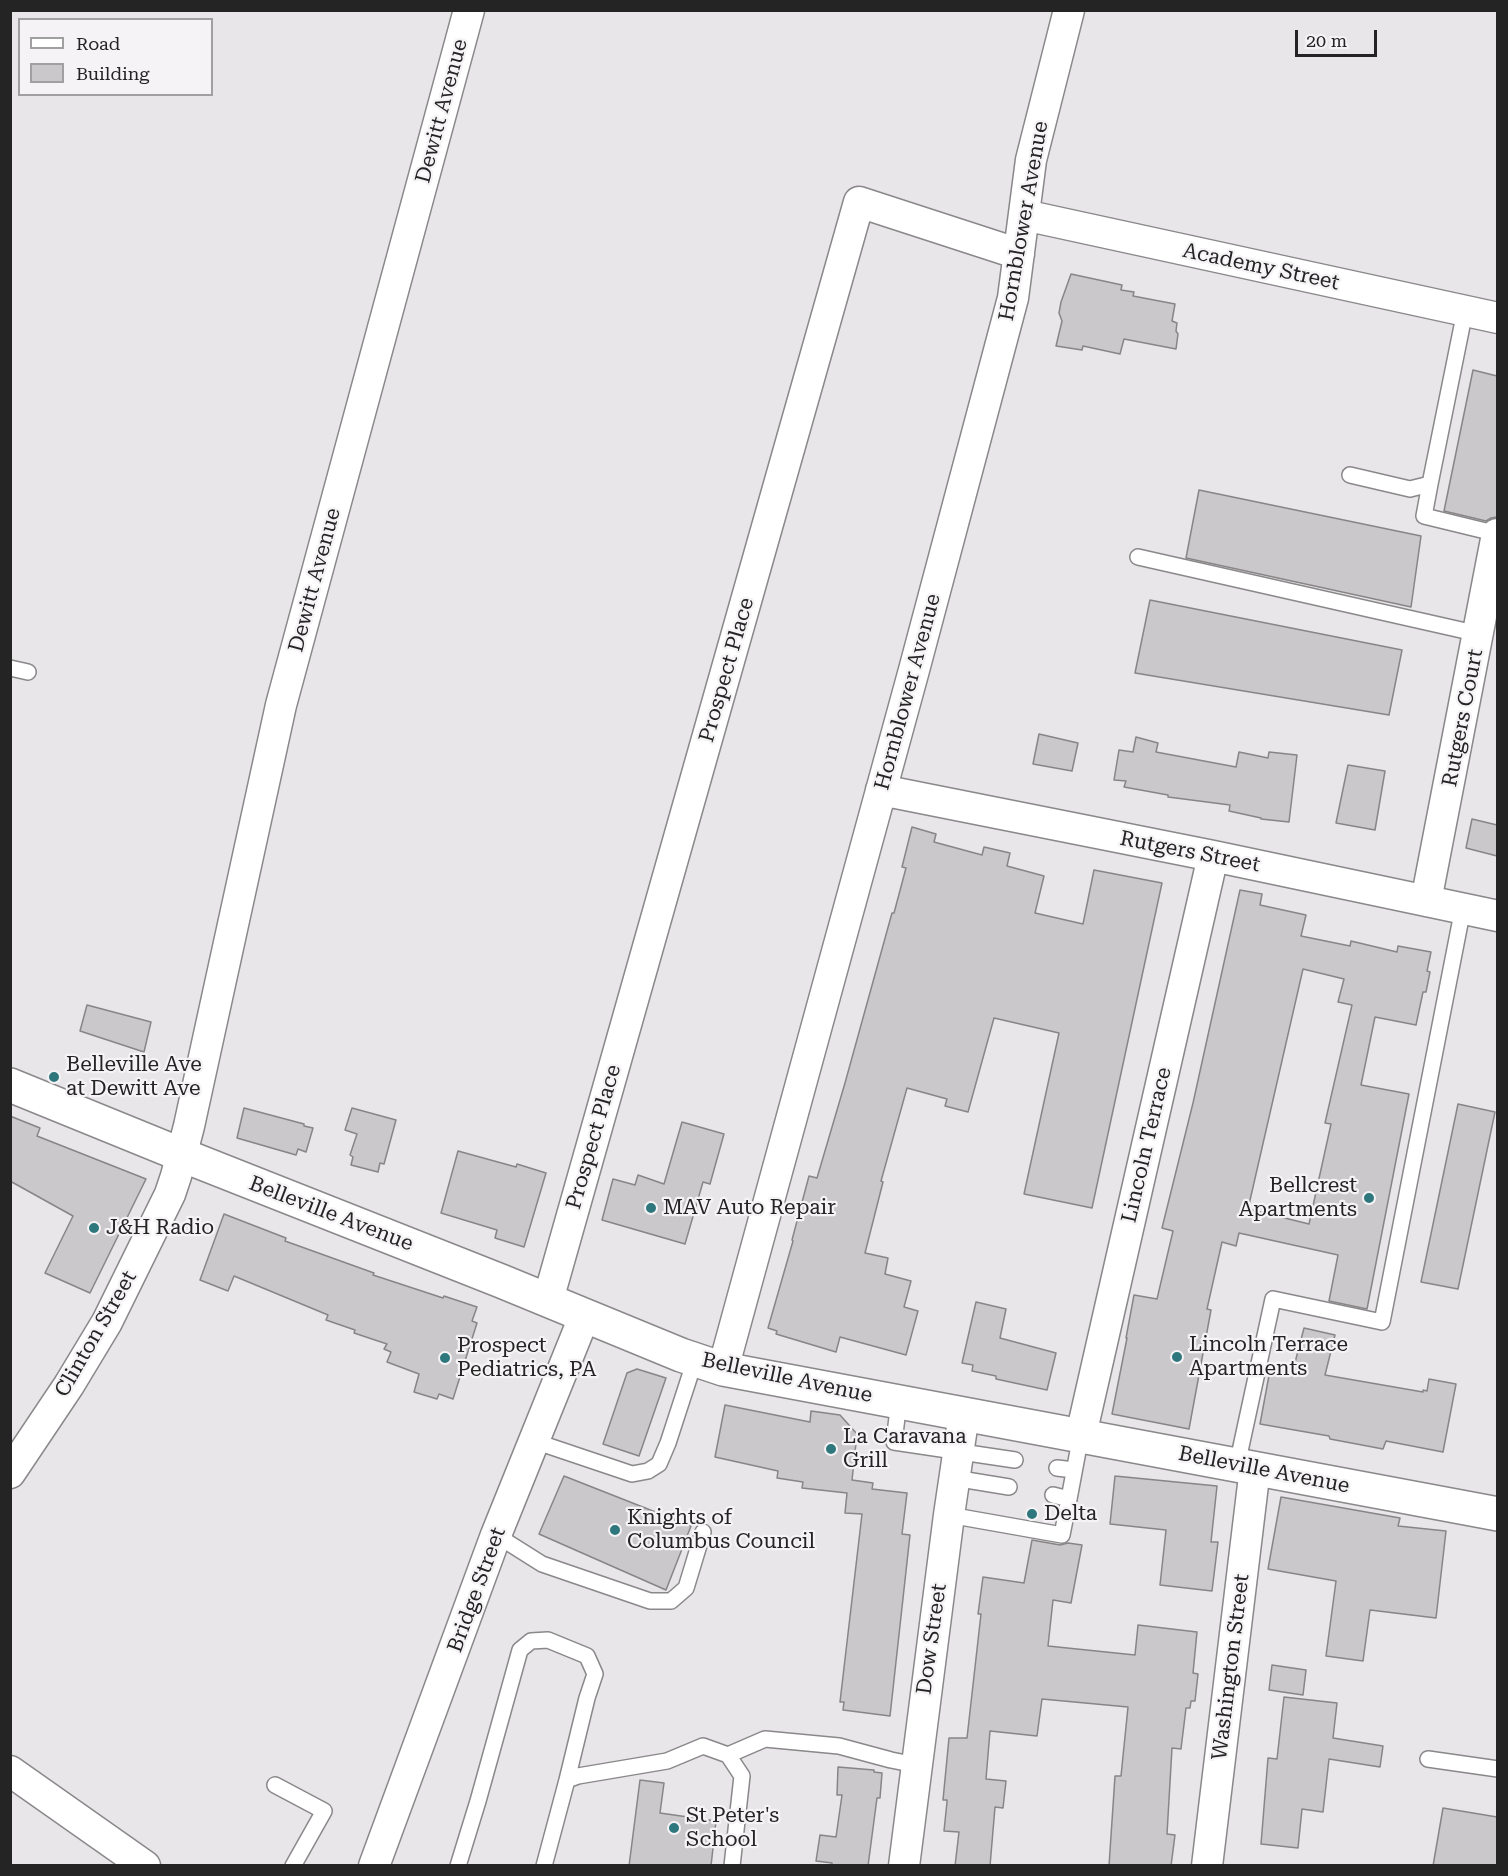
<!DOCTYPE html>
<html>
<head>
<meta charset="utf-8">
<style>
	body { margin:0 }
	#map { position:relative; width:1508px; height:1876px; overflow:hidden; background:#e8e6e8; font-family:"Roboto Serif",serif }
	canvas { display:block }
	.frame { position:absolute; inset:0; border:12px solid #242424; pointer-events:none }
	.legend { position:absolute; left:18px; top:18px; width:195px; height:78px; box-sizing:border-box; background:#f5f3f5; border:2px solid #a1a0a1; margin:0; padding:8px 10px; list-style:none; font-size:18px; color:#242424 }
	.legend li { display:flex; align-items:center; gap:12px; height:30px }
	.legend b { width:30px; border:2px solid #a1a0a1 }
	.scale { position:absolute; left:1295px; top:30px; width:82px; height:27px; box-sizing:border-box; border:3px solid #242424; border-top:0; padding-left:8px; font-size:18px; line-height:21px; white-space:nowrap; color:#242424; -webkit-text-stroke:4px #f5f3f5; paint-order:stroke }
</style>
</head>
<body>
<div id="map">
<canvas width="1508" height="1876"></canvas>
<div class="frame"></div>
<ul class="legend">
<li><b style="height:8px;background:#fff"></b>Road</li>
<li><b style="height:16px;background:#cac8ca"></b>Building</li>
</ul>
<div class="scale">20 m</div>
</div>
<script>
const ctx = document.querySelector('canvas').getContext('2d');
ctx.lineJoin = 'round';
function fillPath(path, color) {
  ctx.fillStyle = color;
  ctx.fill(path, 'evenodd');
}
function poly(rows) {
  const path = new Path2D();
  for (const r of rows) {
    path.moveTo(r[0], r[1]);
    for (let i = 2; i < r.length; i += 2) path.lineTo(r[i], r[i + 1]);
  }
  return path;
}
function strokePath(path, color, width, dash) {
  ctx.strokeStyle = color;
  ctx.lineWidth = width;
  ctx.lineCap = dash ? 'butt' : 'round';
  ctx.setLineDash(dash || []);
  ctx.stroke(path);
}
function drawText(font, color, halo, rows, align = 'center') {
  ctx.font = font + ' "Roboto Serif",serif';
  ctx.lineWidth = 4.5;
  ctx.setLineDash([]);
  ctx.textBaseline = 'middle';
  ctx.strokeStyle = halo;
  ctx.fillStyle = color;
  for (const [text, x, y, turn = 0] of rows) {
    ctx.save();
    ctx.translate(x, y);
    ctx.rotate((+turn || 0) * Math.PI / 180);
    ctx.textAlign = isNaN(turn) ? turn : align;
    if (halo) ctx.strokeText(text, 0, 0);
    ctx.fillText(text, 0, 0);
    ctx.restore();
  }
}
const building = poly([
	[1071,274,1122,285,1121,290,1134,292,1133,296,1175,304,1172,321,1177,323,1176,331,1178,334,1176,349,1124,339,1120,354,1083,346,1082,350,1056,346,1062,321,1059,313,1061,302,1071,274],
	[1473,370,1497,376,1497,517,1491,518,1486,521,1444,511,1473,370],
	[1199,490,1421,536,1411,607,1186,558,1199,490],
	[1150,600,1402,650,1389,715,1135,673,1150,600],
	[1039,734,1078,743,1072,771,1033,764,1039,734],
	[1136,737,1158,743,1156,752,1236,767,1239,752,1268,758,1269,752,1297,755,1289,822,1261,819,1261,818,1229,811,1230,805,1168,797,1168,795,1124,787,1126,781,1114,780,1119,750,1133,752,1136,737],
	[1348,765,1385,771,1375,830,1336,823,1348,765],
	[1472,819,1497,825,1497,856,1466,848,1472,819],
	[912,827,936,834,934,842,982,855,984,847,1010,853,1007,866,1044,876,1035,913,1083,924,1094,870,1162,883,1092,1208,1024,1194,1059,1033,994,1018,968,1112,945,1106,947,1099,907,1088,881,1181,883,1182,865,1253,888,1258,885,1274,911,1281,904,1307,918,1311,906,1355,840,1337,836,1352,776,1334,777,1331,768,1328,793,1241,792,1240,809,1176,817,1178,845,1083,892,913,894,913,906,868,902,867,912,827],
	[1240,890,1262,894,1260,905,1306,915,1301,936,1350,946,1351,941,1397,952,1398,946,1431,952,1427,971,1430,972,1426,992,1423,992,1416,1025,1375,1017,1361,1085,1409,1094,1367,1309,1329,1301,1338,1255,1239,1233,1236,1246,1222,1242,1207,1309,1211,1310,1189,1429,1112,1414,1127,1338,1126,1338,1134,1295,1157,1299,1173,1231,1162,1228,1193,1103,1240,890],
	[1303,969,1344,979,1338,1002,1352,1005,1325,1123,1331,1124,1309,1224,1248,1209,1303,969],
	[87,1005,151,1022,144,1052,80,1031,87,1005],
	[1458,1104,1495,1112,1458,1289,1421,1282,1458,1104],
	[244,1108,304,1124,304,1126,313,1128,306,1152,298,1149,296,1155,237,1138,244,1108],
	[352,1108,396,1120,384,1164,380,1163,378,1172,351,1165,353,1157,350,1155,357,1134,345,1130,352,1108],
	[10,1116,40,1128,37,1136,146,1179,90,1293,45,1273,73,1216,10,1181,10,1116],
	[682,1122,724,1134,710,1184,703,1182,685,1244,602,1220,613,1179,635,1185,638,1175,664,1184,682,1122],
	[458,1151,516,1167,517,1164,546,1173,524,1247,495,1238,497,1230,441,1213,458,1151],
	[224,1214,286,1238,285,1241,374,1273,373,1275,443,1298,444,1296,477,1307,472,1321,477,1323,453,1399,439,1394,437,1399,414,1392,419,1374,387,1362,391,1352,384,1349,387,1344,354,1333,355,1330,326,1320,328,1315,234,1276,228,1291,200,1280,224,1214],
	[976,1302,1006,1309,1000,1338,1056,1353,1047,1390,996,1379,996,1376,972,1371,973,1365,962,1363,976,1302],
	[1304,1328,1335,1335,1325,1375,1423,1392,1423,1390,1427,1391,1429,1379,1456,1384,1443,1452,1386,1441,1383,1449,1330,1439,1329,1436,1260,1424,1270,1370,1292,1374,1304,1328],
	[637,1369,666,1378,639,1456,603,1444,627,1373,637,1369],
	[725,1405,810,1422,811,1411,840,1415,857,1434,852,1480,873,1483,872,1489,907,1493,902,1534,910,1535,890,1716,843,1710,844,1702,840,1702,862,1514,845,1513,847,1493,802,1488,803,1482,777,1478,778,1471,715,1457,725,1405],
	[564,1476,691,1526,666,1590,539,1534,564,1476],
	[1115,1476,1217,1486,1211,1542,1218,1542,1212,1591,1160,1585,1166,1530,1110,1524,1115,1476],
	[1281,1497,1400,1518,1398,1526,1446,1531,1436,1618,1370,1610,1363,1661,1326,1656,1336,1581,1268,1569,1281,1497],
	[1032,1540,1060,1545,1068,1543,1082,1545,1071,1603,1053,1600,1048,1646,1135,1655,1138,1625,1197,1632,1193,1673,1198,1674,1195,1701,1191,1701,1190,1708,1186,1708,1181,1749,1172,1748,1167,1834,1175,1835,1171,1866,1109,1866,1115,1776,1121,1776,1128,1707,1042,1699,1037,1736,990,1731,986,1779,1006,1781,1003,1808,995,1807,990,1866,955,1866,959,1832,944,1831,947,1802,947,1800,943,1800,949,1738,967,1738,981,1614,978,1614,983,1577,1024,1583,1032,1540],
	[1272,1665,1306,1670,1303,1695,1269,1690,1272,1665],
	[1284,1697,1337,1703,1333,1738,1383,1746,1380,1767,1329,1759,1323,1812,1302,1809,1298,1848,1261,1844,1268,1758,1277,1759,1284,1697],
	[838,1767,874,1770,874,1772,882,1773,880,1798,877,1798,868,1866,832,1866,832,1863,816,1861,820,1835,836,1837,842,1795,837,1795,838,1767],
	[640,1780,664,1783,660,1813,716,1821,711,1866,629,1866,640,1780],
	[1443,1808,1497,1817,1497,1866,1433,1866,1443,1808]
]);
const lane = poly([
	[1350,475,1410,489,1430,484,1465,311],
	[1430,484,1424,516,1498,534],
	[1138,557,1479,634],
	[10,668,28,672],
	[899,1401,894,1442,1015,1460],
	[534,1441,632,1474,648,1471,659,1464,668,1443,695,1360],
	[1237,1465,1273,1299,1382,1322,1463,908],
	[1057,1468,1074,1470],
	[954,1478,1009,1487],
	[1053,1495,1069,1499,1081,1435],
	[949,1515,1062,1535,1069,1499],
	[496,1535,542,1564,650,1601,671,1601,686,1588,703,1532],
	[728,1755,765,1739,839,1746,891,1760,916,1765],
	[1428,1759,1498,1769],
	[275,1785,324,1811,293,1866],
	[458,1866,478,1801,520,1650,531,1641,548,1640,587,1656,595,1674,587,1698,567,1780],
	[544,1866,567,1780,578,1776,667,1761,703,1746,728,1755,742,1776,732,1866]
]);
const street = poly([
	[1024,215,1498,318],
	[881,790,1213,856,1498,916],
	[1426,901,1497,534],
	[548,1300,859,202,1019,254],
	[723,1369,914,670,1013,298,1031,160,1069,10],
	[1081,1435,1213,856],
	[10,1473,69,1385,107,1322,170,1194,176,1176,189,1126,281,705,469,10],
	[10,1771,145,1866],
	[374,1866,496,1535,584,1317],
	[904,1866,949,1515,964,1414],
	[1207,1866,1255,1468]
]);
const secondary = poly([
	[10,1085,182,1155,501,1281,681,1355,723,1369,1498,1514]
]);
const markers = [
	[54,1077,6,"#2e777d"],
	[1369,1198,6,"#2e777d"],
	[651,1208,6,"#2e777d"],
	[94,1228,6,"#2e777d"],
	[1177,1357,6,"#2e777d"],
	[445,1358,6,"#2e777d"],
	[831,1449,6,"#2e777d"],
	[1032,1514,6,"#2e777d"],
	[615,1530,6,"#2e777d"],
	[674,1828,6,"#2e777d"]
];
const streetNames = [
	["Dewitt Avenue",442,111,-75],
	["Hornblower Avenue",1024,221,-80],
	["Academy Street",1261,267,12],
	["Dewitt Avenue",315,580,-75],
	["Prospect Place",727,670,-74],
	["Hornblower Avenue",908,692,-75],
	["Rutgers Court",1463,718,-79],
	["Rutgers Street",1190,852,11],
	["Prospect Place",594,1137,-74],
	["Lincoln Terrace",1147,1145,-77],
	["Belleville Avenue",331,1214,21],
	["Clinton Street",96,1334,-60],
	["Belleville Avenue",787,1378,12],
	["Belleville Avenue",1264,1470,11],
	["Bridge Street",477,1590,-70],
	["Dow Street",932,1639,-82],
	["Washington Street",1231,1667,-83]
];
const poiNames = [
	["Belleville Ave",66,1065],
	["at Dewitt Ave",66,1089],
	["Bellcrest",1357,1186,"right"],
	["Apartments",1357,1210,"right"],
	["MAV Auto Repair",663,1208],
	["J&H Radio",106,1228],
	["Lincoln Terrace",1189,1345],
	["Apartments",1189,1369],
	["Prospect",457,1346],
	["Pediatrics, PA",457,1370],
	["La Caravana",843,1437],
	["Grill",843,1461],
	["Delta",1044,1514],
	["Knights of",627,1518],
	["Columbus Council",627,1542],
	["St Peter's",686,1816],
	["School",686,1840]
];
fillPath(building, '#cac8ca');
strokePath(building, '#888587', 1.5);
strokePath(lane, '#8a888a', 18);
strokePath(street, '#8a888a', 33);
strokePath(secondary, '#8a888a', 36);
strokePath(lane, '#fff', 15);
strokePath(street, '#fff', 30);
strokePath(secondary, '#fff', 33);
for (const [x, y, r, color] of markers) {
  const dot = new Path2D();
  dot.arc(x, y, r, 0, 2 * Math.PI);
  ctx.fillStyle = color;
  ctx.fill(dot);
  strokePath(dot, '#f5f3f5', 2);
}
drawText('21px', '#242424', '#f5f3f5', streetNames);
drawText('21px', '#242424', '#f5f3f5', poiNames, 'left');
</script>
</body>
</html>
